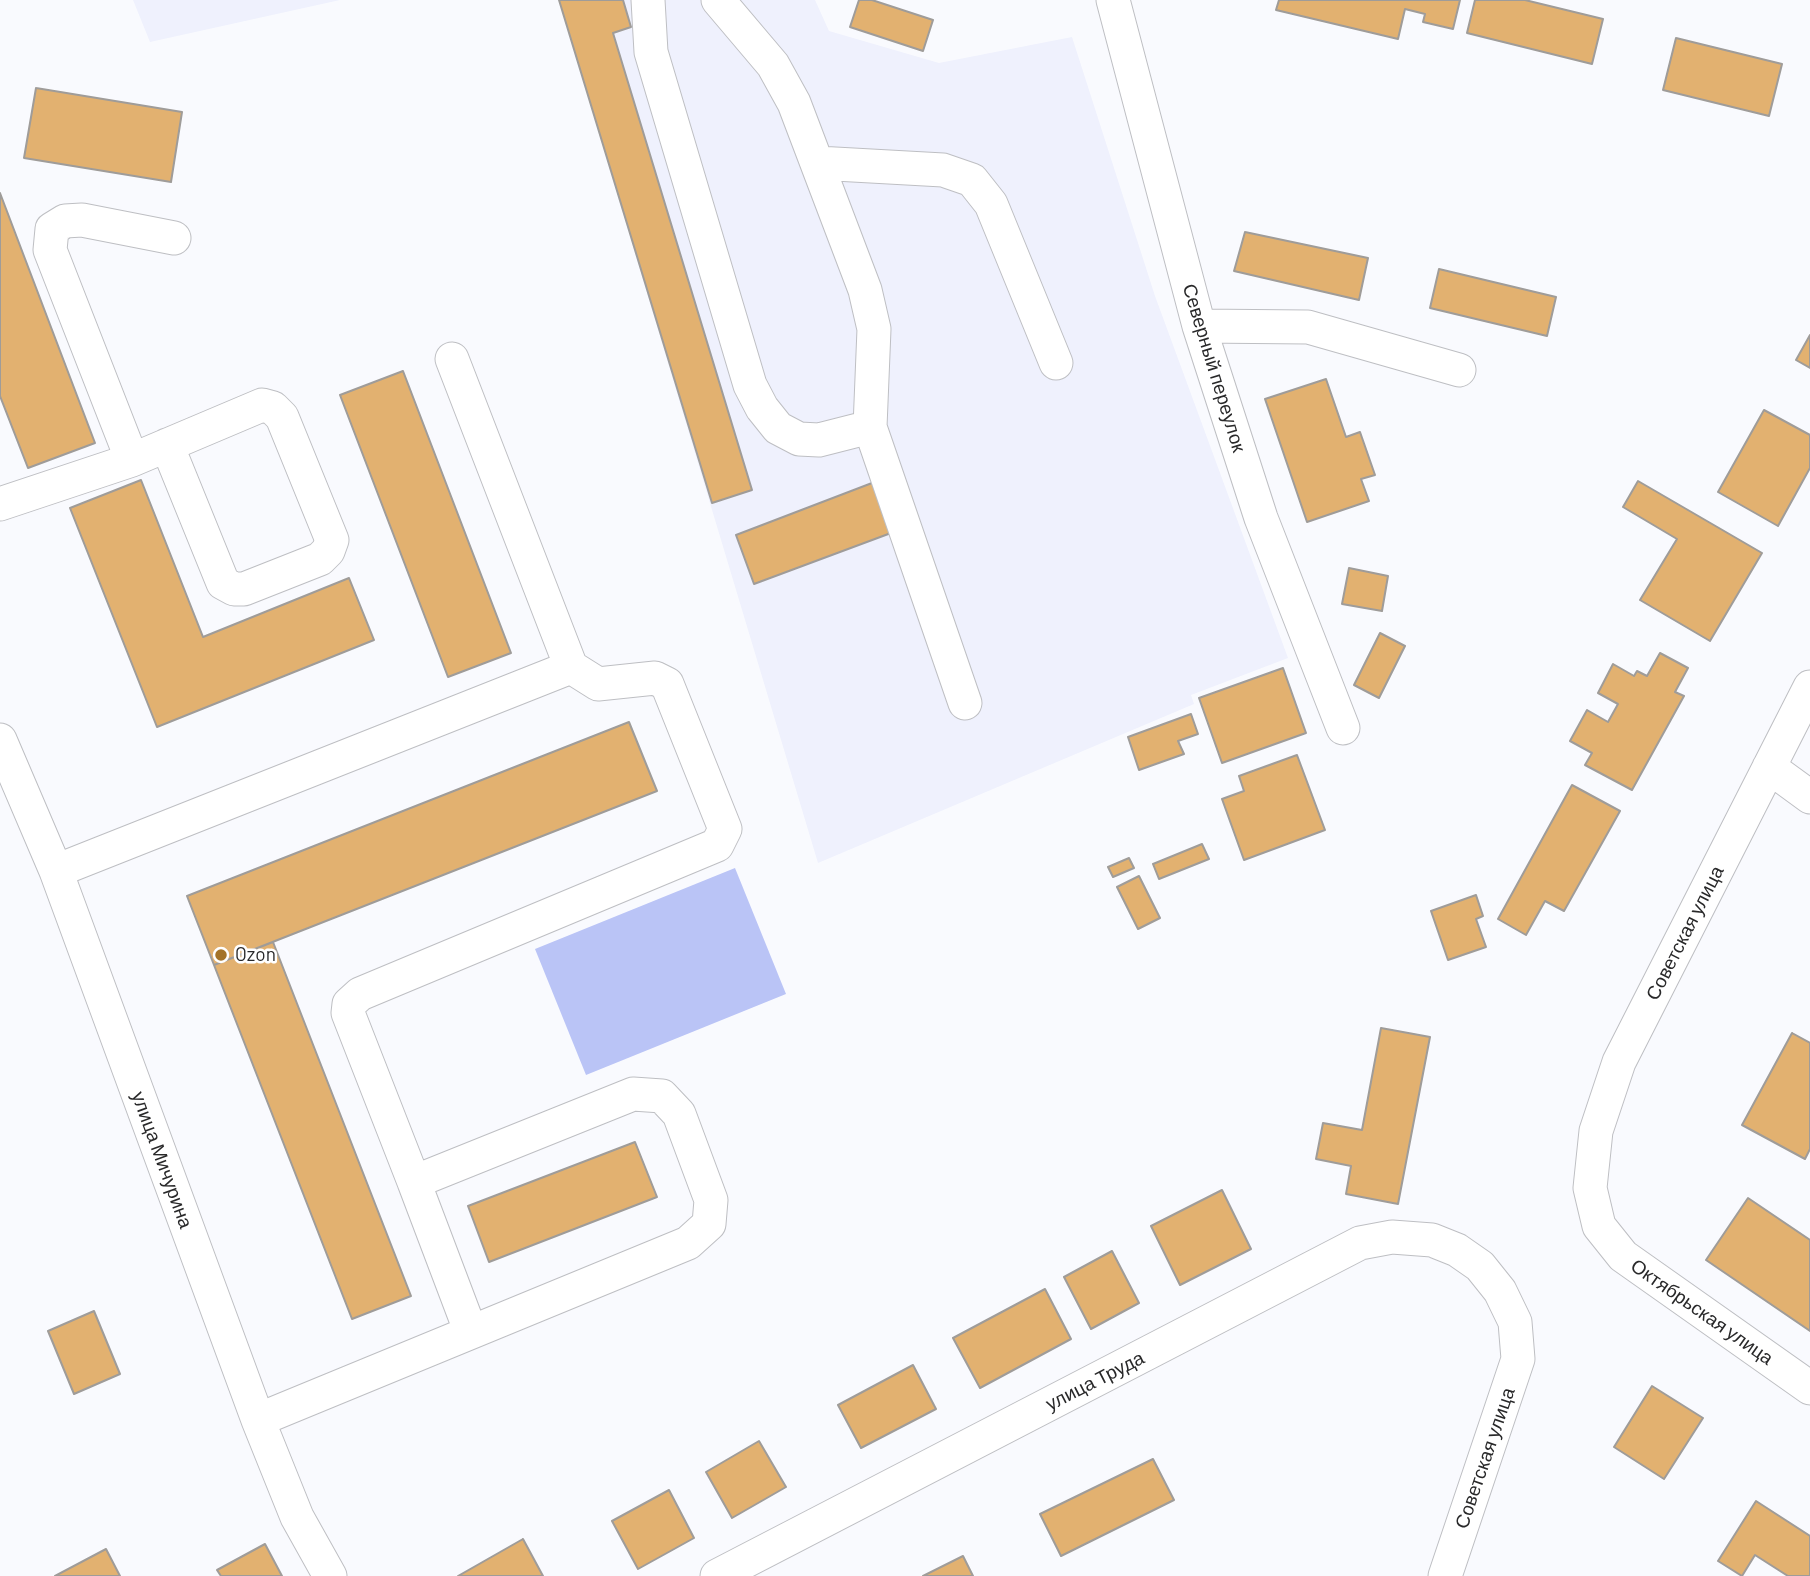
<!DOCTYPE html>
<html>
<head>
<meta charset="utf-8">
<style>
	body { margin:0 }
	canvas { display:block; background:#f9fafe }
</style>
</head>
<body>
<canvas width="1810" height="1576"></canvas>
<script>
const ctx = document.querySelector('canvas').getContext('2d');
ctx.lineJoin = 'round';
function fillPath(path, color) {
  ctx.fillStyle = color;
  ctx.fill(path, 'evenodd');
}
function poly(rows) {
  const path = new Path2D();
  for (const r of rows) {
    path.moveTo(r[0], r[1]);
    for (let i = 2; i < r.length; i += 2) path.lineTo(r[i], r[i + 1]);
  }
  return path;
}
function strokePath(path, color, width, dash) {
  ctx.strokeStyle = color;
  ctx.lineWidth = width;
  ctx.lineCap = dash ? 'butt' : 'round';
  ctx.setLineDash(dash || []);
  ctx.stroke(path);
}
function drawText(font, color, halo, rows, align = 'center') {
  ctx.font = font + ' Barlow,sans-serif';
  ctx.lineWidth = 5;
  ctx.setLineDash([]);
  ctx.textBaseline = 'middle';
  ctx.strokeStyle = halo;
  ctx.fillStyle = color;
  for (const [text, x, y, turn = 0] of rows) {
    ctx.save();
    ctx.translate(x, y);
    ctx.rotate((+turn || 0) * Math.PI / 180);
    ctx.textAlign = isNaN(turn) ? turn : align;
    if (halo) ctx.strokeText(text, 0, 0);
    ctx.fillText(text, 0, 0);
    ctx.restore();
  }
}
const built = poly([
	[133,0,340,0,150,42],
	[559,0,815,0,829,31,939,63,1072,37,1155,296,1288,658,1191,695,1194,704,818,863]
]);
const green = poly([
	[735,868,786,994,586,1075,535,949]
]);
const building = poly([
	[559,0,623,0,631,27,613,33,752,490,712,503,559,0],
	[859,0,872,0,933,20,923,51,850,27,859,0],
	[1279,0,1460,0,1453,29,1423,22,1425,14,1405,9,1398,39,1276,10,1279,0],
	[1475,0,1525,0,1603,19,1592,64,1467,33,1475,0],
	[1676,38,1782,64,1769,116,1663,90,1676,38],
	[36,88,182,112,171,182,24,158,36,88],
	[0,193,95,443,28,468,0,396,0,193],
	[1245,232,1368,258,1359,300,1234,271,1245,232],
	[1439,269,1556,297,1547,336,1430,308,1439,269],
	[1810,335,1810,368,1796,360,1810,335],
	[403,371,511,653,448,677,340,395,403,371],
	[1326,379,1346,437,1360,432,1375,475,1361,479,1369,501,1307,522,1265,399,1326,379],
	[1764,410,1810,435,1810,468,1778,526,1718,492,1764,410],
	[141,480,203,637,349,578,374,640,157,727,70,508,141,480],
	[1638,481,1762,553,1710,641,1640,600,1677,539,1623,507,1638,481],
	[872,483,891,533,754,584,736,535,872,483],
	[1349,568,1388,576,1382,611,1342,604,1349,568],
	[1380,633,1405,646,1379,698,1354,685,1380,633],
	[1660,653,1688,668,1675,692,1684,696,1632,790,1585,765,1592,753,1570,741,1587,710,1608,722,1618,704,1598,693,1613,664,1634,676,1637,671,1647,676,1660,653],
	[1283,668,1306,733,1222,763,1199,698,1283,668],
	[1191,714,1198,734,1178,741,1184,754,1139,770,1128,737,1191,714],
	[629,722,657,791,214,965,187,896,629,722],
	[1297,755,1325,830,1244,860,1222,799,1244,791,1239,776,1297,755],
	[1572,785,1620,811,1564,911,1545,901,1526,935,1498,919,1572,785],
	[1202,844,1209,859,1159,879,1153,864,1202,844],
	[1129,858,1134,868,1113,877,1108,867,1129,858],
	[1139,876,1160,918,1138,929,1117,887,1139,876],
	[1476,895,1483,916,1476,919,1486,947,1448,960,1431,911,1476,895],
	[273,942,411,1296,352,1319,214,965,273,942],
	[1381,1028,1430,1037,1398,1204,1346,1194,1351,1166,1316,1159,1323,1123,1362,1130,1381,1028],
	[1792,1033,1810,1043,1810,1149,1805,1159,1742,1125,1792,1033],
	[635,1142,657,1197,489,1262,468,1206,635,1142],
	[1222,1190,1251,1249,1180,1285,1151,1226,1222,1190],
	[1748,1198,1810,1240,1810,1331,1706,1260,1748,1198],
	[1112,1251,1139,1303,1091,1329,1064,1277,1112,1251],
	[1045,1289,1071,1339,980,1388,953,1338,1045,1289],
	[94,1311,120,1374,74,1394,48,1331,94,1311],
	[913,1365,936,1409,861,1448,838,1405,913,1365],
	[1652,1386,1703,1418,1664,1479,1614,1447,1652,1386],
	[759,1441,786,1487,732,1518,706,1472,759,1441],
	[1153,1459,1174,1500,1061,1556,1040,1514,1153,1459],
	[669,1490,694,1538,638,1569,612,1521,669,1490],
	[1756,1501,1810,1536,1810,1576,1788,1576,1755,1555,1742,1576,1718,1561,1756,1501],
	[523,1539,543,1576,458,1576,523,1539],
	[265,1544,282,1576,221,1576,217,1570,265,1544],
	[106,1549,120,1576,55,1576,106,1549],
	[963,1556,973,1576,923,1576,963,1556]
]);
const minor = poly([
	[648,0,651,52,750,385,762,408,778,428,799,439,819,440,870,427],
	[718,0,773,65,794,103,865,290,874,329,870,427,965,703],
	[1113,0,1199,326,1261,518,1343,728],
	[817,163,943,170,972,180,991,204,1056,363],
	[1199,326,1308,327,1459,370],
	[132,460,262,405,273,408,282,417,332,540,328,551,320,559,244,589,234,589,223,583,167,445],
	[0,504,132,460,50,250,52,229,65,221,82,220,174,238],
	[1810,687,1619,1062,1596,1131,1590,1188,1599,1226,1623,1256,1810,1388],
	[0,740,56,871,258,1420,297,1517,330,1576],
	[1769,767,1810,797],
	[56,871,571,667,452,359],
	[414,1182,470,1330],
	[258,1420,688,1243,709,1224,711,1200,679,1114,662,1096,633,1094,414,1182,348,1013,349,1004,360,994,717,845,725,829,667,684,655,678,598,684,571,667],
	[717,1576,1360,1243,1392,1237,1432,1240,1457,1250,1480,1266,1500,1291,1515,1322,1518,1359,1445,1576]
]);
const markers = [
	[221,955,7,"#a47329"]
];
const streetNames = [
	["Северный переулок",1214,368,73],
	["Советская улица",1685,933,-63],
	["улица Мичурина",162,1160,70],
	["Октябрьская улица",1702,1312,35],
	["улица Труда",1095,1381,-27],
	["Советская улица",1485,1458,-71]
];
const poiNames = [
	["Ozon",235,955]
];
fillPath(built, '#eff1fd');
fillPath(green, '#bac4f6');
fillPath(building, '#e2b170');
strokePath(building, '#9f9c99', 2);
strokePath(minor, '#bebfc3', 35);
strokePath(minor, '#fff', 33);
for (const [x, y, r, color] of markers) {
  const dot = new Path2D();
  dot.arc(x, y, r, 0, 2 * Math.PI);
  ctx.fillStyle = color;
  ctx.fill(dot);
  strokePath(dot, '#fff', 2.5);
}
drawText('19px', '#29292a', '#fff', streetNames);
drawText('19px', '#29292a', '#fff', poiNames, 'left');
</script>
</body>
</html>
